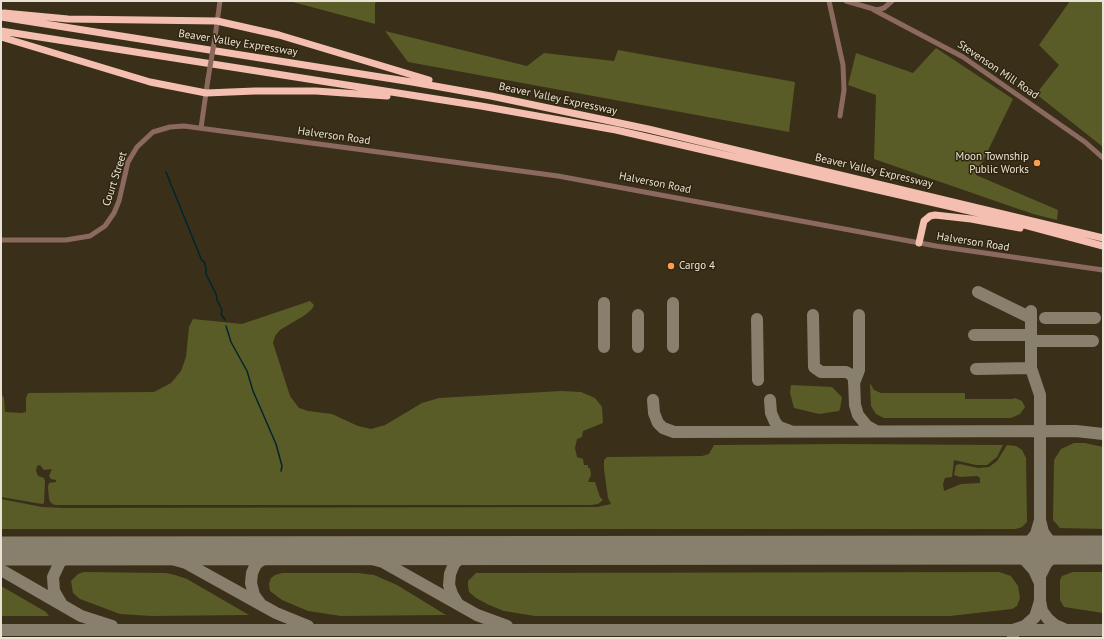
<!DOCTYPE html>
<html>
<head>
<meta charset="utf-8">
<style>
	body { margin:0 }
	#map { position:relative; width:1104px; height:639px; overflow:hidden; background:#3a2f19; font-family:"PT Sans",sans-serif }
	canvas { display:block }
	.frame { position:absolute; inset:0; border:2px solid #e9e2d5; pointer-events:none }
</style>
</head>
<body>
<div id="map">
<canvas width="1104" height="639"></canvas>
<div class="frame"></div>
</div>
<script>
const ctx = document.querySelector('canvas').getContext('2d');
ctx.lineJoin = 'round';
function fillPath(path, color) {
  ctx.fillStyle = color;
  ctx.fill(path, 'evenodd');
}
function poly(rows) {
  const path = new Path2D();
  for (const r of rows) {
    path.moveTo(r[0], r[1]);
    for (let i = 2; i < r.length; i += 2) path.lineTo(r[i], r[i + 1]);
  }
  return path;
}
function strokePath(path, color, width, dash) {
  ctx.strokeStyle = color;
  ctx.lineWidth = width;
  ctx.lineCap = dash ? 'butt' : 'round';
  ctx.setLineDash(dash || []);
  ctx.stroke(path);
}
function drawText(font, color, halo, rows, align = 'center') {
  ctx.font = font + ' "PT Sans",sans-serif';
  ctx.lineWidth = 3;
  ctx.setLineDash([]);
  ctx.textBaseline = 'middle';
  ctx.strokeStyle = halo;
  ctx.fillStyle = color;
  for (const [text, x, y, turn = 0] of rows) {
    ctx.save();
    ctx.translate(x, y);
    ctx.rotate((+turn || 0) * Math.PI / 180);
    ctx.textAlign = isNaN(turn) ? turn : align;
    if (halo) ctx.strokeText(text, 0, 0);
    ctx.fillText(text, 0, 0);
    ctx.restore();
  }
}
const green = poly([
	[289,1,378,1,375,3,375,24],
	[1070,1,1103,1,1103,147,1036,94,1059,65,1039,45],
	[385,31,527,66,544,53,614,61,618,50,795,82,789,132,408,62],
	[936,48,1013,99,976,175,1058,210,1057,220,1033,214,874,159,876,95,848,85,856,53,913,73],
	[310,301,314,305,312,309,305,315,280,330,275,336,273,343,290,396,299,408,308,411,332,414,358,426,371,429,385,425,422,403,439,398,561,391,581,392,595,398,602,407,603,423,583,431,582,437,577,439,575,448,577,457,583,459,584,465,588,465,588,468,590,468,591,475,588,482,595,482,600,497,603,500,598,504,591,505,55,505,51,503,49,499,48,487,49,483,56,482,56,480,51,479,49,476,52,469,44,470,40,465,37,466,36,471,38,476,44,478,45,481,44,503,42,504,1,497,1,393,4,398,5,412,21,413,26,412,26,398,28,393,154,392,171,383,181,371,186,357,189,327,193,319,242,324],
	[870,383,874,390,881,393,965,393,965,399,1013,399,1015,398,1022,401,1025,407,1020,414,1011,418,884,418,876,414,871,406],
	[791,385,832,387,842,397,840,409,839,411,819,414,794,408,790,393],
	[1074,443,1085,443,1103,447,1103,529,1060,528,1053,520,1054,460,1061,449],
	[841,444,1003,445,997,457,987,465,976,465,954,460,952,477,945,478,943,484,944,491,961,484,980,483,980,478,977,476,960,477,954,475,956,465,960,464,978,468,989,467,997,461,1007,445,1016,446,1022,450,1026,458,1027,522,1022,527,1016,529,1,529,1,499,42,507,63,508,597,507,611,504,608,498,604,469,604,460,607,457,702,456,709,454,714,445],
	[84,572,166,573,175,575,187,579,249,615,151,616,120,614,80,599,73,593,71,581,78,574],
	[999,572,1011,576,1018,586,1020,598,1017,606,1012,609,950,616,535,616,504,611,489,605,476,598,469,592,468,586,468,581,476,573,483,573],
	[1073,572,1103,572,1103,613,1064,607,1060,600,1060,580,1062,576],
	[282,573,358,573,374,575,397,585,446,615,341,616,308,611,282,600,270,591,269,584,271,578,275,575],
	[1,586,46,612,49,616,1,616]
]);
const stream = poly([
	[166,172,202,261,204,261,206,268,206,274,216,294,217,300,222,310,221,314,225,320],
	[226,326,231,342,247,371,253,391,276,444,282,466,281,471]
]);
const taxiway = poly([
	[978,292,1031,318],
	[604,303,604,347],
	[673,303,673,347],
	[1031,311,1031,368,1040,395,1040,601,1042,611,1048,619,1055,625,1064,629],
	[638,315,638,347],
	[813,315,814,367,821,372,846,372,852,375,854,380,855,405,858,415,867,426,876,431],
	[1045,318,1095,318],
	[757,319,758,380],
	[974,335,1031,335],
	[1031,341,1093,341],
	[976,369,1031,368],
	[854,383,859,370,859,315],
	[653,400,654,413,658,423,663,428,674,432,1076,431,1103,434],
	[770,400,771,413,775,422,779,427,790,431],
	[990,550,1009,552,1024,559,1034,570,1039,581],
	[1006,550,1021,548,1029,543,1036,534,1040,520,1043,532,1050,542,1060,548,1075,550],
	[121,551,152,553,186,563,276,613,308,626],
	[314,551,354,554,383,562,477,615,507,626],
	[1,556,119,551],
	[1,570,81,616,112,626],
	[1041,574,1046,564,1052,557,1070,551],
	[61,603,54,591,53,577,60,562,73,554],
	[260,603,254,595,251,583,252,573,256,564,270,554,294,551],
	[458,604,452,594,449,585,450,574,454,564,460,558,470,553,493,551],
	[1,630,1103,630],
	[1013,638,1013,630,1025,626,1035,617,1040,601]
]);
const runway = poly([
	[1,551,1103,550]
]);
const minor = poly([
	[829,1,843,65,844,90,840,116],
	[846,1,877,10,884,8,892,1],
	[874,10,963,57,1085,142,1103,158],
	[215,37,220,1],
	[201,128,208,79],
	[1,240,66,240,90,236,105,226,114,213,119,201,128,162,137,147,153,132,170,127,184,126,558,176,936,246,1103,270]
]);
const highway = poly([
	[4,13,68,19,217,21,279,35,429,80],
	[1,17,412,82,491,96,648,129,1103,238],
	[1,31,481,106,616,130,987,215,1103,246],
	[1,37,150,82,206,93,255,91,316,91,387,96],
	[919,243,924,221,930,216,935,215,971,219,1020,228]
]);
const minorBridge = poly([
	[208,79,215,37]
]);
const markers = [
	[1037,163,4,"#fb9e50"],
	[671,266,4,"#fb9e50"]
];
const streetNames = [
	["Beaver Valley Expressway",238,43,9],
	["Stevenson Mill Road",998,70,34],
	["Beaver Valley Expressway",558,99,12],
	["Halverson Road",334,136,8],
	["Beaver Valley Expressway",874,171,13],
	["Court Street",115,179,-72],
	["Halverson Road",655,183,11],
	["Halverson Road",973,242,9]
];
const poiNames = [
	["Moon Township",1029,157],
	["Public Works",1029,170],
	["Cargo 4",679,266,"left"]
];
fillPath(green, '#595c27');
strokePath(stream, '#00262c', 1.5);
strokePath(taxiway, '#887f6d', 12);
strokePath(runway, '#887f6d', 29);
strokePath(minor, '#8c695e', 5);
strokePath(highway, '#f4bfb0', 7);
strokePath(minorBridge, '#8c695e', 5);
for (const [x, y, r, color] of markers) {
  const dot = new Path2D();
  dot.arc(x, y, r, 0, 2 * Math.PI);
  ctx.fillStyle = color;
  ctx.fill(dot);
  strokePath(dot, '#2f250f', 1.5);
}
drawText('11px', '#e9e2d5', '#2f250f', streetNames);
drawText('11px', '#e9e2d5', '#2f250f', poiNames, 'right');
</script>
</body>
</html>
